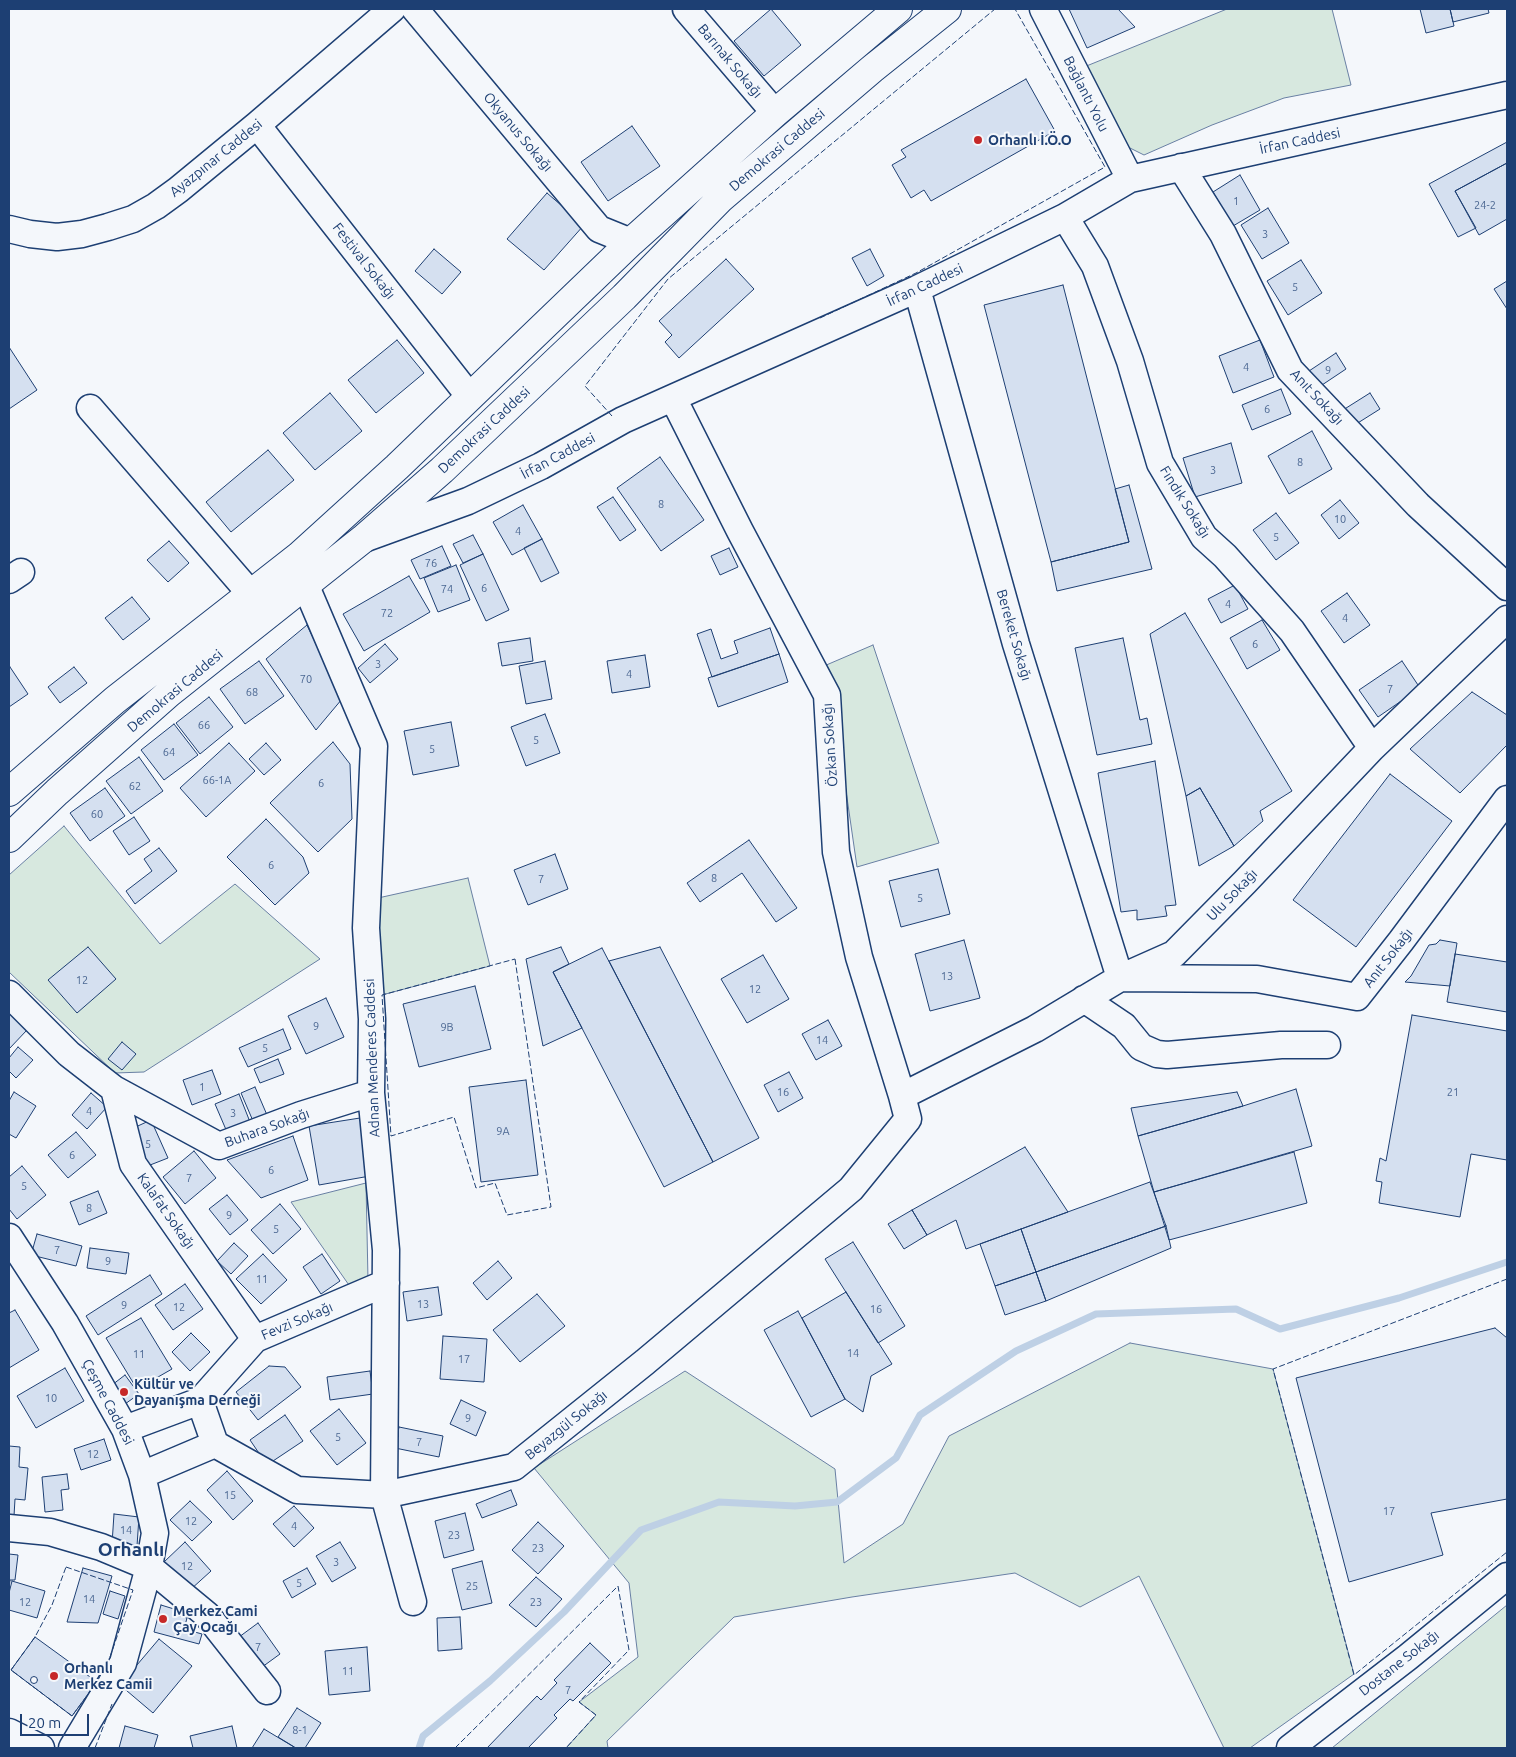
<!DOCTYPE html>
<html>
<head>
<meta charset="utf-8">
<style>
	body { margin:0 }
	#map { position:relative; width:1516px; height:1757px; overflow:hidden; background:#f4f7fb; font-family:Ubuntu,sans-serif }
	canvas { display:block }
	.frame { position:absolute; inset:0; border:10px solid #1d3f73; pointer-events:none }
	.scale { position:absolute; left:20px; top:1714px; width:69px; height:22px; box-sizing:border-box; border:2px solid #1d3f73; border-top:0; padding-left:6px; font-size:15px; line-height:18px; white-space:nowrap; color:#1d3f73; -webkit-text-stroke:4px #f4f7fb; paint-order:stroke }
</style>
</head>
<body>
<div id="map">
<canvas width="1516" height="1757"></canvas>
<div class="frame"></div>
<div class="scale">20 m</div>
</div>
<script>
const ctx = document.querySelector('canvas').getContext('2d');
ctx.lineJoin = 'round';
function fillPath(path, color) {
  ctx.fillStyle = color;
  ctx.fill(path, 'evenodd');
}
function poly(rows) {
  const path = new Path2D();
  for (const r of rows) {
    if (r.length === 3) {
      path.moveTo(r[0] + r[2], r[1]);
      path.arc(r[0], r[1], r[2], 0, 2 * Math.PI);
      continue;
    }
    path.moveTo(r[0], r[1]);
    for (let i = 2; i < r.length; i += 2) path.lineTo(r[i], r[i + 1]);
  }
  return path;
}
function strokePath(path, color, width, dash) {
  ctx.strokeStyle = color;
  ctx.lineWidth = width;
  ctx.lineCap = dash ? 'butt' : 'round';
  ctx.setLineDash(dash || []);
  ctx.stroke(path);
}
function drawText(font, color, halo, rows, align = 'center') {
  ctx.font = font + ' Ubuntu,sans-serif';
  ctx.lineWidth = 4;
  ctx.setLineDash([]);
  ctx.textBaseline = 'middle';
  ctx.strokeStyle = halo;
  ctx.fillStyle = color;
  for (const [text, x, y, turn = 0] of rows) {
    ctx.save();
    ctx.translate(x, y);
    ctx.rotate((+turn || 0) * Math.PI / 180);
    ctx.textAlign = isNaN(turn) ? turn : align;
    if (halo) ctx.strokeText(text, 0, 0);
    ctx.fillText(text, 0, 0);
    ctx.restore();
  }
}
const green = poly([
	[1227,9,1332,9,1351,85,1284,98,1212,125,1144,155,1128,147,1084,67,1227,9],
	[873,645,939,843,857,867,831,687,824,666,873,645],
	[64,826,160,944,235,884,320,959,144,1072,115,1073,9,972,9,875,64,826],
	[468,878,490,966,382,995,378,898,468,878],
	[366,1183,368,1280,351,1288,291,1202,366,1183],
	[1130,1343,1273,1369,1354,1674,1250,1748,1224,1748,1139,1576,1080,1607,1015,1573,852,1597,734,1617,607,1741,608,1748,566,1748,596,1715,579,1702,638,1657,629,1583,534,1468,685,1371,835,1469,844,1563,903,1524,949,1436,1130,1343],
	[1507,1605,1507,1748,1332,1748,1507,1605]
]);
const stream = poly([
	[419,1748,423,1736,490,1681,564,1612,641,1530,719,1502,795,1506,837,1502,896,1458,920,1415,1016,1351,1096,1314,1236,1309,1280,1329,1399,1298,1507,1262]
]);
const building = poly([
	[771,9,801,45,764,76,734,41,771,9],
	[1069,9,1118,9,1135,27,1087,48,1069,9],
	[1420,9,1450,9,1454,26,1426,33,1420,9],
	[1450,9,1488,9,1489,13,1453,22,1450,9],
	[1026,79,1055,131,931,201,924,190,911,198,892,165,906,157,901,150,1026,79],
	[632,126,660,166,608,201,581,162,632,126],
	[1507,142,1507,163,1455,191,1476,228,1458,237,1429,184,1507,142],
	[1507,163,1507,219,1479,235,1455,191,1507,163],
	[1240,175,1260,210,1233,226,1213,192,1240,175],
	[547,193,584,225,544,270,507,239,547,193],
	[1268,208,1289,243,1262,259,1241,225,1268,208],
	[434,249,461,272,442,294,415,271,434,249],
	[870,249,884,276,867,286,852,258,870,249],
	[726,259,754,289,679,358,665,342,672,335,659,321,726,259],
	[1301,260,1322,293,1288,315,1267,281,1301,260],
	[1507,281,1507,309,1494,289,1507,281],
	[1063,285,1129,542,1051,562,984,305,1063,285],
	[397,340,424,373,376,413,348,380,397,340],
	[1260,340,1274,377,1233,393,1219,356,1260,340],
	[9,347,37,390,9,409,9,347],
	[1336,353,1346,369,1319,387,1309,371,1336,353],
	[1281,389,1291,414,1252,430,1242,405,1281,389],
	[330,393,362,431,315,470,283,433,330,393],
	[1370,393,1380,409,1353,426,1343,410,1370,393],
	[1312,431,1332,469,1289,494,1268,456,1312,431],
	[1231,443,1242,483,1195,497,1183,458,1231,443],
	[268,450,294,480,231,532,206,502,268,450],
	[660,457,704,520,661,551,617,488,660,457],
	[1129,485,1152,569,1057,591,1051,562,1129,542,1115,489,1129,485],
	[613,497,636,530,620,541,597,507,613,497],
	[1340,500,1359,523,1339,539,1321,515,1340,500],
	[523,505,542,539,512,555,493,522,523,505],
	[1276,513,1299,543,1276,560,1253,530,1276,513],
	[473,535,483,554,463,563,453,544,473,535],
	[542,539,559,573,541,582,524,548,542,539],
	[169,541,189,563,168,582,147,560,169,541],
	[442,546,451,566,420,579,411,560,442,546],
	[729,548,738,567,720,575,711,556,729,548],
	[483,554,509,610,486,621,460,565,483,554],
	[456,565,470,600,438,612,424,578,456,565],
	[409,576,430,612,364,651,343,614,409,576],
	[1235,585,1248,609,1221,623,1208,599,1235,585],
	[1347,593,1370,625,1344,643,1321,611,1347,593],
	[132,597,150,619,123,640,105,618,132,597],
	[1185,613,1292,791,1260,811,1263,821,1234,846,1200,788,1186,796,1150,634,1185,613],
	[1262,620,1280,650,1247,669,1230,638,1262,620],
	[307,625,342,699,316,730,266,659,307,625],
	[770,628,779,654,712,677,697,634,711,629,721,659,738,653,734,641,770,628],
	[530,638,533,661,502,666,498,643,530,638],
	[1123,638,1140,720,1147,718,1152,744,1097,755,1075,648,1123,638],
	[385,644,398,659,370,683,358,668,385,644],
	[779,654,788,682,718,707,708,678,779,654],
	[645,655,650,687,612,693,607,661,645,655],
	[259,661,284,696,245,724,220,689,259,661],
	[545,661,552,699,526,704,519,666,545,661],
	[1402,661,1420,688,1378,717,1359,690,1402,661],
	[10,667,28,694,9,707,9,668,10,667],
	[74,667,87,683,60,703,48,687,74,667],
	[1472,692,1507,715,1507,745,1460,793,1410,749,1472,692],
	[209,697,233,727,200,754,176,723,209,697],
	[545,714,560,753,526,766,511,727,545,714],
	[451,722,459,766,413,775,404,731,451,722],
	[174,724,198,755,164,780,141,750,174,724],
	[333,742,350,764,352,819,318,852,270,803,333,742],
	[229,743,255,771,206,817,180,788,229,743],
	[266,743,281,760,264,775,249,759,266,743],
	[139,757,163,791,131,814,106,781,139,757],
	[1155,761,1176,905,1165,906,1167,916,1137,920,1137,910,1121,912,1098,773,1155,761],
	[1390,774,1452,821,1356,947,1293,900,1390,774],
	[105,788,125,816,90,841,70,813,105,788],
	[1200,788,1234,846,1199,866,1186,796,1200,788],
	[134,817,150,841,129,855,113,831,134,817],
	[266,819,303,857,309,873,275,905,227,857,266,819],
	[749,840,797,908,776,922,742,873,700,902,687,883,749,840],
	[159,848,177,871,135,904,126,891,152,871,144,859,159,848],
	[555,854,568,889,528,905,514,870,555,854],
	[938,869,950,914,901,927,889,881,938,869],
	[964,940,980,998,930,1011,915,954,964,940],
	[1440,940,1457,943,1450,986,1405,982,1411,976,1429,945,1436,944,1440,940],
	[88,947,116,979,77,1013,48,980,88,947],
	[561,947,569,964,553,972,582,1028,543,1046,526,959,561,947],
	[660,947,759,1138,713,1162,609,961,660,947],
	[602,948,713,1162,664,1187,553,972,602,948],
	[1455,954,1507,962,1507,1012,1447,1002,1455,954],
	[763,955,789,999,747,1023,721,979,763,955],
	[475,986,491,1049,419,1067,403,1004,475,986],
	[326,998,344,1037,306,1054,288,1016,326,998],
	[9,1012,27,1030,9,1049,9,1012],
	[1412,1015,1507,1031,1507,1160,1471,1154,1460,1217,1379,1203,1382,1182,1376,1181,1380,1158,1386,1161,1412,1015],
	[828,1020,842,1046,816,1060,802,1034,828,1020],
	[283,1029,291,1049,248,1067,239,1048,283,1029],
	[122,1042,136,1054,122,1070,108,1059,122,1042],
	[18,1047,33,1060,16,1078,9,1071,9,1058,18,1047],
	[278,1059,284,1074,260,1083,254,1069,278,1059],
	[212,1070,221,1094,192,1105,183,1080,212,1070],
	[789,1072,803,1098,778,1112,764,1085,789,1072],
	[526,1080,538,1175,481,1182,469,1087,526,1080],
	[255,1087,267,1115,253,1121,241,1093,255,1087],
	[1296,1089,1312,1146,1154,1192,1138,1136,1243,1106,1296,1089],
	[14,1092,36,1106,16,1138,9,1134,9,1101,14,1092],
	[1237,1092,1243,1106,1138,1136,1131,1108,1237,1092],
	[91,1093,107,1107,87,1129,72,1115,91,1093],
	[239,1094,250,1122,227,1132,215,1104,239,1094],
	[360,1118,370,1176,319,1185,309,1126,360,1118],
	[151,1120,168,1158,145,1167,129,1130,151,1120],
	[76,1132,96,1155,68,1178,48,1155,76,1132],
	[293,1136,308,1180,261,1198,227,1160,293,1136],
	[1025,1147,1068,1212,966,1249,956,1220,927,1235,912,1210,1025,1147],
	[194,1151,216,1178,185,1204,163,1177,194,1151],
	[1294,1152,1307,1203,1169,1240,1154,1192,1294,1152],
	[22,1166,46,1195,17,1219,9,1209,9,1177,22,1166],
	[1150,1182,1166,1226,1036,1272,1021,1229,1150,1182],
	[98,1191,107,1213,79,1225,70,1202,98,1191],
	[227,1195,248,1220,230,1235,209,1209,227,1195],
	[280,1204,301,1229,273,1254,251,1230,280,1204],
	[912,1210,927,1235,904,1249,888,1224,912,1210],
	[1166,1226,1171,1248,1046,1301,1036,1272,1166,1226],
	[1021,1229,1036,1272,995,1286,980,1244,1021,1229],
	[37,1234,82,1246,76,1266,31,1255,37,1234],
	[853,1242,905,1326,878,1343,825,1259,853,1242],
	[234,1243,248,1256,231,1274,217,1261,234,1243],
	[90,1248,129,1253,126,1274,87,1268,90,1248],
	[263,1254,287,1280,261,1304,236,1279,263,1254],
	[322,1254,340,1281,321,1294,303,1267,322,1254],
	[498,1261,512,1278,487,1300,473,1283,498,1261],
	[1036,1272,1046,1301,1005,1315,995,1286,1036,1272],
	[150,1275,162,1294,98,1335,86,1316,150,1275],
	[185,1284,203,1309,173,1330,155,1305,185,1284],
	[438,1287,442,1315,407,1321,403,1292,438,1287],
	[846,1292,892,1364,871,1376,863,1412,845,1399,802,1318,846,1292],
	[537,1294,565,1326,520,1362,493,1330,537,1294],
	[15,1310,39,1350,9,1368,9,1313,15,1310],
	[798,1311,845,1399,811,1417,764,1330,798,1311],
	[141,1318,172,1369,137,1389,106,1338,141,1318],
	[1495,1328,1507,1338,1507,1499,1431,1513,1443,1555,1349,1582,1296,1378,1495,1328],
	[191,1333,210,1352,190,1371,172,1352,191,1333],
	[443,1336,487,1339,484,1382,440,1379,443,1336],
	[269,1366,285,1367,301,1387,258,1420,236,1392,269,1366],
	[65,1368,84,1401,36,1428,17,1396,65,1368],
	[370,1371,373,1394,330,1400,327,1377,370,1371],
	[125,1375,139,1394,125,1404,112,1385,125,1375],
	[461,1400,486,1412,476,1436,450,1424,461,1400],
	[339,1409,366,1443,337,1465,310,1431,339,1409],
	[285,1415,303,1441,267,1465,250,1440,285,1415],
	[399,1427,443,1436,439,1457,395,1448,399,1427],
	[104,1439,111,1460,81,1470,74,1449,104,1439],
	[9,1446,20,1447,19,1467,28,1468,25,1500,15,1499,14,1516,9,1516,9,1446],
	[227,1471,253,1501,233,1520,207,1490,227,1471],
	[67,1474,69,1489,61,1490,63,1510,45,1512,42,1477,67,1474],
	[511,1490,517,1505,482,1518,476,1504,511,1490],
	[190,1501,212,1522,192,1541,170,1520,190,1501],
	[294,1506,314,1528,294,1547,273,1524,294,1506],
	[465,1513,474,1550,444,1558,435,1521,465,1513],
	[114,1514,139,1517,137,1546,112,1544,114,1514],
	[538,1522,564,1546,538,1574,512,1550,538,1522],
	[185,1542,211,1571,190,1590,164,1562,185,1542],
	[340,1542,356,1568,332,1582,316,1556,340,1542],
	[9,1554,18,1555,15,1580,10,1580,9,1591,9,1554],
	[482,1561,492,1603,462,1610,452,1569,482,1561],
	[83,1568,112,1576,98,1623,67,1622,83,1568],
	[307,1568,316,1584,292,1598,283,1581,307,1568],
	[536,1577,562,1599,536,1627,509,1605,536,1577],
	[12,1581,45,1591,37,1618,9,1610,9,1593,12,1581],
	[110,1591,125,1596,118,1619,103,1614,110,1591],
	[161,1605,174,1609,176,1615,187,1618,184,1629,202,1634,199,1644,154,1632,161,1605],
	[460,1617,462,1649,438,1651,437,1618,460,1617],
	[258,1623,280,1654,258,1670,235,1640,258,1623],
	[35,1637,97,1682,72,1716,11,1670,35,1637],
	[159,1639,192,1666,153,1713,120,1685,159,1639],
	[590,1643,611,1663,573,1701,570,1699,554,1715,557,1718,528,1748,487,1748,537,1696,541,1700,557,1683,554,1680,590,1643],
	[367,1647,370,1691,329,1695,325,1651,367,1647],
	[34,1680,3.5],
	[297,1708,321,1723,305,1748,296,1748,278,1737,297,1708],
	[125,1726,158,1735,154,1748,119,1748,125,1726],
	[232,1726,237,1748,193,1748,190,1736,232,1726],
	[264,1729,294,1747,293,1748,252,1748,264,1729]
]);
const minor = poly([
	[415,9,599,229,631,242],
	[686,9,775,113],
	[1043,9,1130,179],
	[257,125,470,397],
	[1181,167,1223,234,1290,370,1418,505,1507,587],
	[1065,217,1095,266,1130,361,1160,463,1204,537,1225,556,1292,631,1372,748],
	[9,229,30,234,57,237,82,234,108,227,133,219,156,206,178,190,257,125,392,9],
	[917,289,1016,644,1120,978,1257,979,1357,997,1401,941,1507,799],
	[90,408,250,593],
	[366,538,468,501,541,466,623,420,917,289,1065,217,1130,179,1507,95],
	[9,580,21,572],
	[305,584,374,746,366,928,372,1019,371,1093,386,1250,384,1495,413,1602],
	[9,994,69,1054,114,1089,133,1164,255,1339],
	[1084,999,1124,1026,1141,1047,1157,1054,1167,1055,1281,1045,1327,1045],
	[114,1089,219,1146,301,1115,371,1093],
	[902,1096,1035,1029,1120,978,1174,954,1245,882,1372,748,1507,619],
	[9,1237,65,1323,125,1429,142,1475,155,1533,149,1567,123,1663,72,1748],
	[200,1401,215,1444],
	[125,1429,200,1401,255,1339,386,1283],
	[215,1444,297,1490,384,1495,514,1467,645,1362,851,1189,908,1119,902,1096,859,957,836,852,827,695,740,531,673,398],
	[142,1475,215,1444],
	[9,1528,50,1532,101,1547,149,1567,207,1615,267,1691],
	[9,1732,41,1748],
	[1290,1748,1408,1657,1507,1576]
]);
const major = poly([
	[9,792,115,700,299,556,397,467,631,242,775,113,898,9],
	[9,838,57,792,169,693,363,539,442,470,624,297,721,198,872,69,947,9]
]);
const fence = poly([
	[820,318,916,273,1105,167,1015,9],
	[612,416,585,386,668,279,995,9],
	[515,959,551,1207,507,1215,495,1183,476,1188,454,1117,391,1136,382,995,515,959],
	[1507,1279,1273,1369,1354,1675,1507,1552],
	[66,1567,133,1590,110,1657,97,1682,72,1716,11,1670,35,1637,52,1605,66,1567],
	[95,1748,112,1704],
	[455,1748,618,1586,629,1650,579,1702,596,1715,566,1748]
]);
const markers = [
	[978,140,5,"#c62828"],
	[124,1392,5,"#c62828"],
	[163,1619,5,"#c62828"],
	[54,1676,5,"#c62828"]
];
const numberNames = [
	["1",1236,201],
	["24-2",1485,205],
	["3",1265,234],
	["5",1295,287],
	["4",1246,367],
	["9",1328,370],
	["6",1267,409],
	["8",1300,462],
	["3",1213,470],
	["8",661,504],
	["10",1340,519],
	["4",518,531],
	["5",1276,537],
	["76",431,563],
	["6",484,588],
	["74",447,589],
	["4",1228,604],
	["72",387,613],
	["4",1345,618],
	["6",1255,644],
	["3",378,664],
	["4",629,674],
	["70",306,679],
	["7",1390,689],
	["68",252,692],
	["66",204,725],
	["5",536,740],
	["5",432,749],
	["64",169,752],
	["66-1A",217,780],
	["6",321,783],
	["62",135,786],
	["60",97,814],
	["6",271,865],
	["8",714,878],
	["7",541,879],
	["5",920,898],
	["13",947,976],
	["12",82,980],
	["12",755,989],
	["9",316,1026],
	["9B",447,1027],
	["14",822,1040],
	["5",265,1048],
	["1",202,1087],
	["16",783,1092],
	["21",1453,1092],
	["4",89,1111],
	["3",233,1113],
	["9A",503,1131],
	["5",148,1144],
	["6",72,1155],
	["6",271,1170],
	["7",189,1178],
	["5",24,1186],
	["8",89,1208],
	["9",229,1215],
	["5",276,1229],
	["7",57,1250],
	["9",108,1261],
	["11",262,1279],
	["13",423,1304],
	["9",124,1305],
	["12",179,1307],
	["16",876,1309],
	["14",853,1353],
	["11",139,1354],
	["17",464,1359],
	["10",51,1398],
	["9",468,1418],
	["5",338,1437],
	["7",419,1442],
	["12",93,1454],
	["15",230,1495],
	["17",1389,1511],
	["12",191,1521],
	["4",294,1526],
	["14",126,1530],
	["23",454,1535],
	["23",538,1548],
	["3",336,1562],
	["12",187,1566],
	["5",299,1583],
	["25",472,1586],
	["14",89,1599],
	["12",25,1602],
	["23",536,1602],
	["7",258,1647],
	["11",348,1671],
	["7",568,1690],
	["8-1",300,1730]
];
const streetNames = [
	["Barınak Sokağı",730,61,50],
	["Bağlantı Yolu",1086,94,63],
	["Okyanus Sokağı",518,132,50],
	["İrfan Caddesi",1300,141,-12],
	["Demokrasi Caddesi",777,150,-40],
	["Ayazpınar Caddesi",216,158,-39],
	["Festival Sokağı",364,261,52],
	["İrfan Caddesi",925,285,-25],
	["Anıt Sokağı",1317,397,47],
	["Demokrasi Caddesi",484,430,-43],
	["İrfan Caddesi",558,456,-28],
	["Fındık Sokağı",1185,502,58],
	["Bereket Sokağı",1014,635,74],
	["Demokrasi Caddesi",175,691,-40],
	["Özkan Sokağı",830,745,-94],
	["Ulu Sokağı",1232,895,-46],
	["Anıt Sokağı",1388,958,-52],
	["Adnan Menderes Caddesi",372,1058,-92],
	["Buhara Sokağı",267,1128,-20],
	["Kalafat Sokağı",166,1211,55],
	["Fevzi Sokağı",297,1321,-23],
	["Çeşme Caddesi",108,1402,62],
	["Beyazgül Sokağı",566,1425,-39],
	["Dostane Sokağı",1399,1663,-38]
];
const poiNames = [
	["Orhanlı İ.Ö.O",988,140],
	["Kültür ve",134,1384],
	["Dayanışma Derneği",134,1400],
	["Merkez Cami",173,1611],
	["Çay Ocağı",173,1627],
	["Orhanlı",64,1668],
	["Merkez Camii",64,1684]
];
const districtNames = [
	["Orhanlı",131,1550]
];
fillPath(green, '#d7e8df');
strokePath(green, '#687fa3', 1);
strokePath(stream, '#bed0e5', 7);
fillPath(building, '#d5e0f0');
strokePath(building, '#1d3f73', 1);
strokePath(minor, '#1d3f73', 29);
strokePath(major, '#1d3f73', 30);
strokePath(minor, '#f4f7fb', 26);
strokePath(major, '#f4f7fb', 28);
strokePath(fence, '#1d3f73', 1, [6, 2.5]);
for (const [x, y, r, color] of markers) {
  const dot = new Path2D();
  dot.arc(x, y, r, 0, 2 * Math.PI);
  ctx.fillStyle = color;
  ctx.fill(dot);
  strokePath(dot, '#f4f7fb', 2);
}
drawText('11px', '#4b6792', null, numberNames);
drawText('14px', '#1d3f73', '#f4f7fb', streetNames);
drawText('bold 14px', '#1d3f73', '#f4f7fb', poiNames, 'left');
drawText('bold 19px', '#1d3f73', '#f4f7fb', districtNames);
</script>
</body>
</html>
